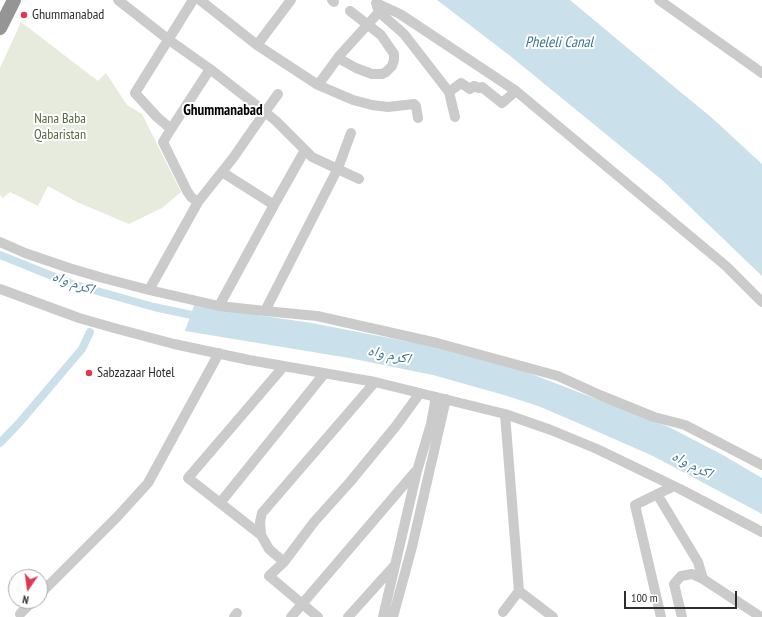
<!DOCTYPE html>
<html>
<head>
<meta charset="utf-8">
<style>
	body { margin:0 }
	#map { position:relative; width:762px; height:617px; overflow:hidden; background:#fff; font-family:"PT Sans Narrow",sans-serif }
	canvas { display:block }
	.north { position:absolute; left:8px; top:569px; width:40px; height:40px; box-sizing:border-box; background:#fff; border:1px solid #ababab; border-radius:50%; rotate:193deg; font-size:11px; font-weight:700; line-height:16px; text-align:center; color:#2e2e2e }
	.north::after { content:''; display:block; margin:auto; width:14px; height:18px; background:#dd3953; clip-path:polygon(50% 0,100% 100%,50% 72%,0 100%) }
	.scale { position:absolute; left:624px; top:591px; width:113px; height:18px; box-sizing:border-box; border:2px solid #2e2e2e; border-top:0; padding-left:5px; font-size:12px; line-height:14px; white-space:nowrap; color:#2e2e2e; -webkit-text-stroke:3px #fff; paint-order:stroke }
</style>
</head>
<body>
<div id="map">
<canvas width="762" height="617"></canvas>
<div class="north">N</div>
<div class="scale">100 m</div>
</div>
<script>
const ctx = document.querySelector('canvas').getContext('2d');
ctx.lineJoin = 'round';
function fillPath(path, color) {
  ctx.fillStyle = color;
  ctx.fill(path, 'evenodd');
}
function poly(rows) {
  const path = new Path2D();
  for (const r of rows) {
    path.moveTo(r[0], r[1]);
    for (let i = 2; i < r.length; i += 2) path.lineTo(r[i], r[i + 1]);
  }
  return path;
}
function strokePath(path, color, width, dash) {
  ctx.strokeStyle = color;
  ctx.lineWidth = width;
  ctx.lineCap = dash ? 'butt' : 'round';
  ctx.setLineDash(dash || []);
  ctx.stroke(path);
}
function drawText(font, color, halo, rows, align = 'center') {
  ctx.font = font + ' "PT Sans Narrow","Noto Naskh Arabic",sans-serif';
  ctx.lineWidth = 4;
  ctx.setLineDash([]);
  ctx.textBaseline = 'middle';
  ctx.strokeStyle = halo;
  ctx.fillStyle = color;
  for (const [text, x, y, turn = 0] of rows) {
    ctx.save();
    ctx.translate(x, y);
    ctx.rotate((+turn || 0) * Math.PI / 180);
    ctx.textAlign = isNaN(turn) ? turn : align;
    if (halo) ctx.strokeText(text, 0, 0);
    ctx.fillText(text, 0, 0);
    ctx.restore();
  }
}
const green = poly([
	[21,22,98,81,106,73,127,105,142,114,181,192,162,208,129,224,77,202,48,186,38,206,10,192,3,198,0,195,0,68]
]);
const water = poly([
	[437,0,570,0,678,90,711,117,762,164,762,276,662,180,509,55],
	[195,303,236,312,312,323,415,343,481,358,529,373,669,427,721,454,762,478,762,514,653,456,571,420,538,406,504,395,433,375,349,358,185,331]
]);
const canal = poly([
	[0,255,72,284,154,307,201,317],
	[0,443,20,422,82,349,90,332]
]);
const minor = poly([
	[118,0,169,40,210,69,265,112,276,121,312,157,359,179],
	[193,0,135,93,157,117,171,129,210,69],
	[200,0,257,45,318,85,340,55,379,12],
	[332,0,334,2],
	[659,0,762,73],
	[376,3,400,14,516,91,726,266,762,302],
	[377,6,379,12,404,34,449,92,455,117],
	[257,45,291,0],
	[338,58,356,68,372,74,382,74,386,72,392,66,394,60,394,54,381,35,350,11],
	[318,85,353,100,372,105,388,107,414,104,416,106,418,118],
	[449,92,461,83,470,89,474,86,479,88,482,87,502,103,516,91],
	[171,129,163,142,187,191,191,197,198,202],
	[222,172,274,205],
	[0,242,25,253,69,268,103,278,149,290,198,202,233,158,265,112,278,94],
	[0,289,79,318,114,328,174,344,249,360,375,382,505,414,551,430,597,449,682,490,762,532],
	[149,290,219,306,274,205,305,150],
	[219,306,265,311,338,168,351,133],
	[265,311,317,316,437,343,558,376,602,396,654,417,685,425,762,465],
	[657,494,698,562,703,579],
	[220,503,324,374],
	[261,535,188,478,284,366],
	[284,562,269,549,261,535,260,522,262,513,375,382],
	[519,591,553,617],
	[40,594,118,516,148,483,219,353],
	[503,612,519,591,505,414],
	[20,614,33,601],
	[234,617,237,613],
	[291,617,415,472],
	[318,617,269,576,284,562,314,522,350,482,396,426,420,393],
	[348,617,394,566],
	[383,617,417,471,431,424,436,397],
	[393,617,412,547,446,399],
	[661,617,635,505,674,486],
	[682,617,674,584,681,576,692,574,703,579,761,617]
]);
const highway = poly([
	[0,28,14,0]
]);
const markers = [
	[24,15,4,"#dd3953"],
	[89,373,4,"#dd3953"]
];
const poiNames = [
	["Ghummanabad",32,15],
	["Sabzazaar Hotel",97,373]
];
const parkNames = [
	["Nana Baba",60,119],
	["Qabaristan",60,135]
];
const waterNames = [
	["Pheleli Canal",559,43],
	["اکرم واہ",73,283,19],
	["اکرم واہ",389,355,12],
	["اکرم واہ",692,465,27]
];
const neighbourhoodNames = [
	["Ghummanabad",223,111]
];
fillPath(green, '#e6ebdd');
fillPath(water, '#cae0ea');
strokePath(canal, '#cae0ea', 8);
strokePath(minor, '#cbcbcb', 10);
strokePath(highway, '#959595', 14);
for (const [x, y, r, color] of markers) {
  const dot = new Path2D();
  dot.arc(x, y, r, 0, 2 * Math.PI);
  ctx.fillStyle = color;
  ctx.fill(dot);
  strokePath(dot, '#fff', 1.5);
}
drawText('14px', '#2e2e2e', '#fff', poiNames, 'left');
drawText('14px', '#55683e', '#fff', parkNames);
drawText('italic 15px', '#40768d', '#fff', waterNames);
drawText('bold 15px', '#000', '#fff', neighbourhoodNames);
</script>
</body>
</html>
